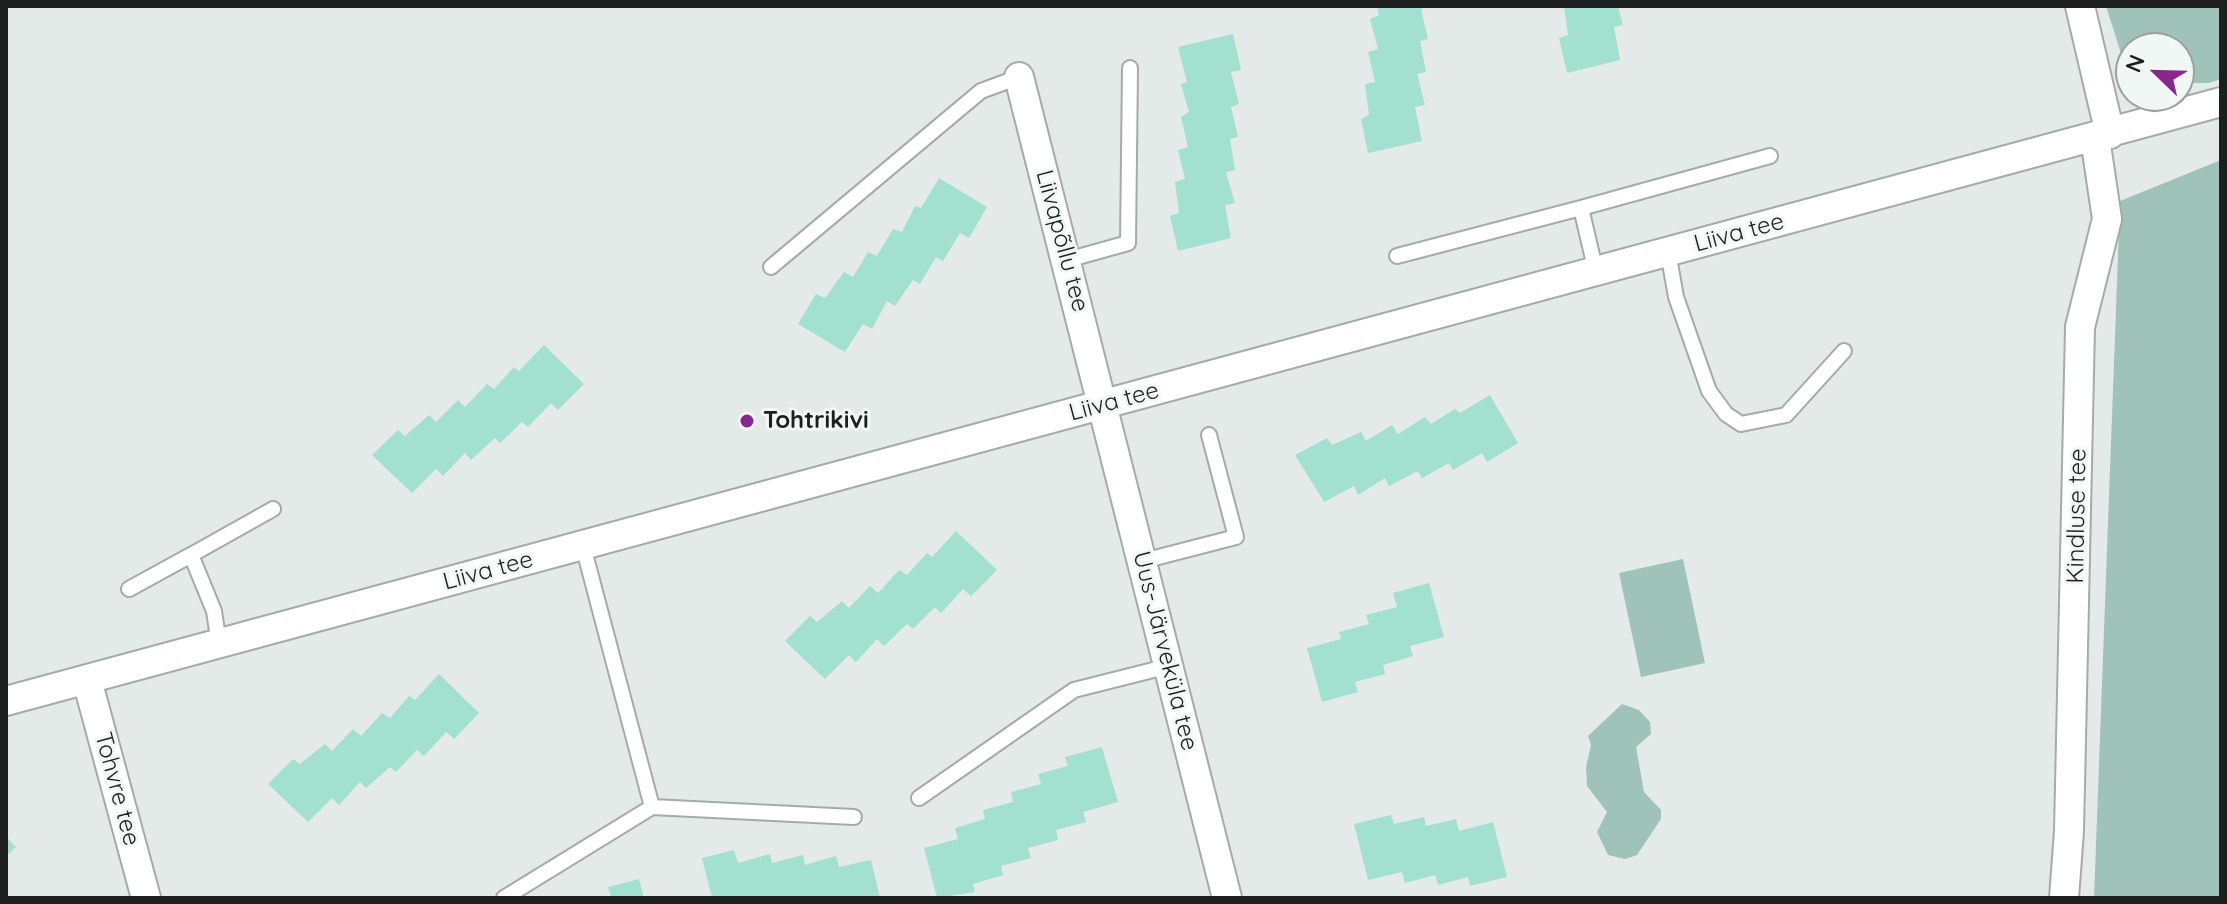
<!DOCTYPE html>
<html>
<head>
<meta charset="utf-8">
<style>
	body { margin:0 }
	#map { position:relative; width:2227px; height:904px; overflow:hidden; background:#e4eae8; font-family:Quicksand,sans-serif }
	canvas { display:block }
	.frame { position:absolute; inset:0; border:8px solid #1d1f1f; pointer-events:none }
	.north { position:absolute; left:2115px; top:32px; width:80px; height:80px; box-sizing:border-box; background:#f1f7f5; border:2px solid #9ca19f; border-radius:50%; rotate:293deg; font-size:22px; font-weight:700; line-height:32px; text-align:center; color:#1d1f1f }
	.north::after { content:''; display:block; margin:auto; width:28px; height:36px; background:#8a278f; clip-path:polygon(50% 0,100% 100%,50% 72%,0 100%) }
</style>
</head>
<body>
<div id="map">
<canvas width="2227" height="904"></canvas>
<div class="frame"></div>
<div class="north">N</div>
</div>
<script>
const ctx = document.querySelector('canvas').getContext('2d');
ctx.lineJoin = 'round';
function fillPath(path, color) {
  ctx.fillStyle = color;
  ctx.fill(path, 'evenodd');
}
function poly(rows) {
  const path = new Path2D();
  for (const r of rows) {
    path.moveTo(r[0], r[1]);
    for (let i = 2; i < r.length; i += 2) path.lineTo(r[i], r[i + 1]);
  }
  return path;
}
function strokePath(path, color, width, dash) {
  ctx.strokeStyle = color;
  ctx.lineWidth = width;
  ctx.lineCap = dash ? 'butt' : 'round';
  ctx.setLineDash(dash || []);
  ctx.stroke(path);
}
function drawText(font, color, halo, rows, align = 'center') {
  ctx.font = font + ' Quicksand,sans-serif';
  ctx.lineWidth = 6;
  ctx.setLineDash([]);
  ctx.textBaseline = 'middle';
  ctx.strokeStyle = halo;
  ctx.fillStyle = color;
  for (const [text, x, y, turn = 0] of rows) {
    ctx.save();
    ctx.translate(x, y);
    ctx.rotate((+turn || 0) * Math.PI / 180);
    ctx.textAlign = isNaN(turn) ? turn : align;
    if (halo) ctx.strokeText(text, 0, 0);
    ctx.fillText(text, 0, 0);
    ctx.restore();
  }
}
const green = poly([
	[2106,6,2221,6,2221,79,2209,83,2179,83,2179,48,2131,48,2131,70,2125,66],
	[2221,160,2221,898,2094,898,2120,201],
	[1683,559,1705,663,1641,677,1619,573],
	[1622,704,1639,710,1650,722,1651,734,1636,747,1644,792,1661,810,1661,819,1637,855,1625,859,1608,855,1597,832,1607,812,1587,786,1586,767,1591,745,1588,736]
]);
const building = poly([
	[1377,6,1429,6,1421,9,1428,39,1420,41,1426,72,1417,74,1425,105,1415,107,1422,141,1368,153,1361,119,1369,115,1365,84,1375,82,1368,52,1378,49,1370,19,1379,15],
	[1564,6,1618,6,1623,25,1614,27,1620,60,1567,73,1559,38,1568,35],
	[1233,34,1241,70,1231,72,1239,104,1231,107,1238,137,1230,139,1235,170,1226,172,1235,203,1225,205,1231,238,1178,251,1170,216,1179,213,1175,182,1185,179,1178,150,1188,147,1181,117,1189,112,1181,84,1187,82,1178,47],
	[939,178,987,207,969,238,960,233,943,261,936,257,920,284,913,280,895,306,887,301,872,329,863,324,845,352,798,324,816,294,825,298,844,272,853,277,868,252,877,256,893,229,902,232,915,206,921,208],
	[544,345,584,384,558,410,551,403,528,427,522,422,500,443,495,438,471,460,465,453,443,476,436,469,412,493,372,455,398,430,405,436,429,415,436,422,458,400,465,407,487,384,494,389,514,367,519,371],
	[1490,395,1518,443,1487,462,1482,453,1453,470,1449,463,1422,478,1418,471,1389,486,1385,478,1358,495,1354,486,1324,502,1295,455,1327,438,1332,445,1361,432,1366,441,1392,425,1398,434,1425,417,1431,424,1455,409,1460,413],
	[956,531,997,570,971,596,963,589,941,613,935,607,913,629,907,624,884,646,877,639,856,662,849,655,825,679,785,641,810,616,817,622,842,601,849,608,870,586,878,593,899,570,907,575,927,553,932,557],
	[1429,583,1444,637,1410,646,1413,656,1383,665,1385,674,1355,682,1358,692,1322,702,1307,648,1341,639,1339,632,1369,624,1366,615,1397,607,1393,593],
	[439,674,479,713,454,739,446,732,424,756,417,750,396,772,390,767,366,788,360,782,339,805,332,798,308,822,268,784,293,759,300,764,325,744,332,751,353,729,361,736,382,713,390,718,409,696,415,700],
	[1102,747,1118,802,1083,812,1086,822,1056,830,1058,840,1028,848,1031,858,1001,866,1003,875,973,884,975,892,937,898,924,848,958,839,955,828,985,819,983,810,1013,802,1011,792,1041,784,1038,774,1068,766,1065,757],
	[1391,815,1394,824,1424,817,1426,826,1456,819,1459,831,1493,822,1507,877,1470,886,1468,877,1438,885,1435,875,1405,883,1402,872,1368,880,1354,824],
	[6,837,16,847,6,856],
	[734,850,738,863,770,854,772,863,803,855,805,865,836,856,839,867,871,860,880,898,712,898,702,858],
	[639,879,644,898,611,898,608,887]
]);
const service = poly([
	[1581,208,1770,156],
	[1668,252,1676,297,1709,391,1726,414,1741,424,1786,415,1844,351],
	[1397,256,1581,208,1596,272],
	[1067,260,1128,243,1130,68],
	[771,267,981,91,1019,77],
	[1143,561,1236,537,1209,435],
	[129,589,191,555],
	[219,644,214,611,191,555,273,509],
	[919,798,1074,690,1169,666],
	[652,807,854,817],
	[504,898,652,807,583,546]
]);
const minor = poly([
	[2080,6,2110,134],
	[1019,77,1227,898],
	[87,680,146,898],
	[6,701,2221,102],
	[2064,898,2069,831,2080,327,2107,219,2095,138]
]);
const markers = [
	[747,421,8,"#8a278f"]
];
const streetNames = [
	["Liiva tee",1739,233,-15],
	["Liivapõllu tee",1062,241,75],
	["Liiva tee",1114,402,-15],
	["Kindluse tee",2077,516,-89],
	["Liiva tee",488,571,-15],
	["Uus-Järveküla tee",1165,651,76],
	["Tohvre tee",117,789,75]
];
const poiNames = [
	["Tohtrikivi",763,421]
];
fillPath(green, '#9fc3b9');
fillPath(building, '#a2e0cf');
strokePath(service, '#a5aba9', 18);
strokePath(minor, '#a5aba9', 32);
strokePath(service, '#fff', 14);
strokePath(minor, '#fff', 28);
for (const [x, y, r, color] of markers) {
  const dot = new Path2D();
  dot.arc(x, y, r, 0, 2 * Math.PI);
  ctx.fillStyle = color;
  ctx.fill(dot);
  strokePath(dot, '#f1f7f5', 3);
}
drawText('24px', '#1d1f1f', '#f1f7f5', streetNames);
drawText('bold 24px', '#1d1f1f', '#f1f7f5', poiNames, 'left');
</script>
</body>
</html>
